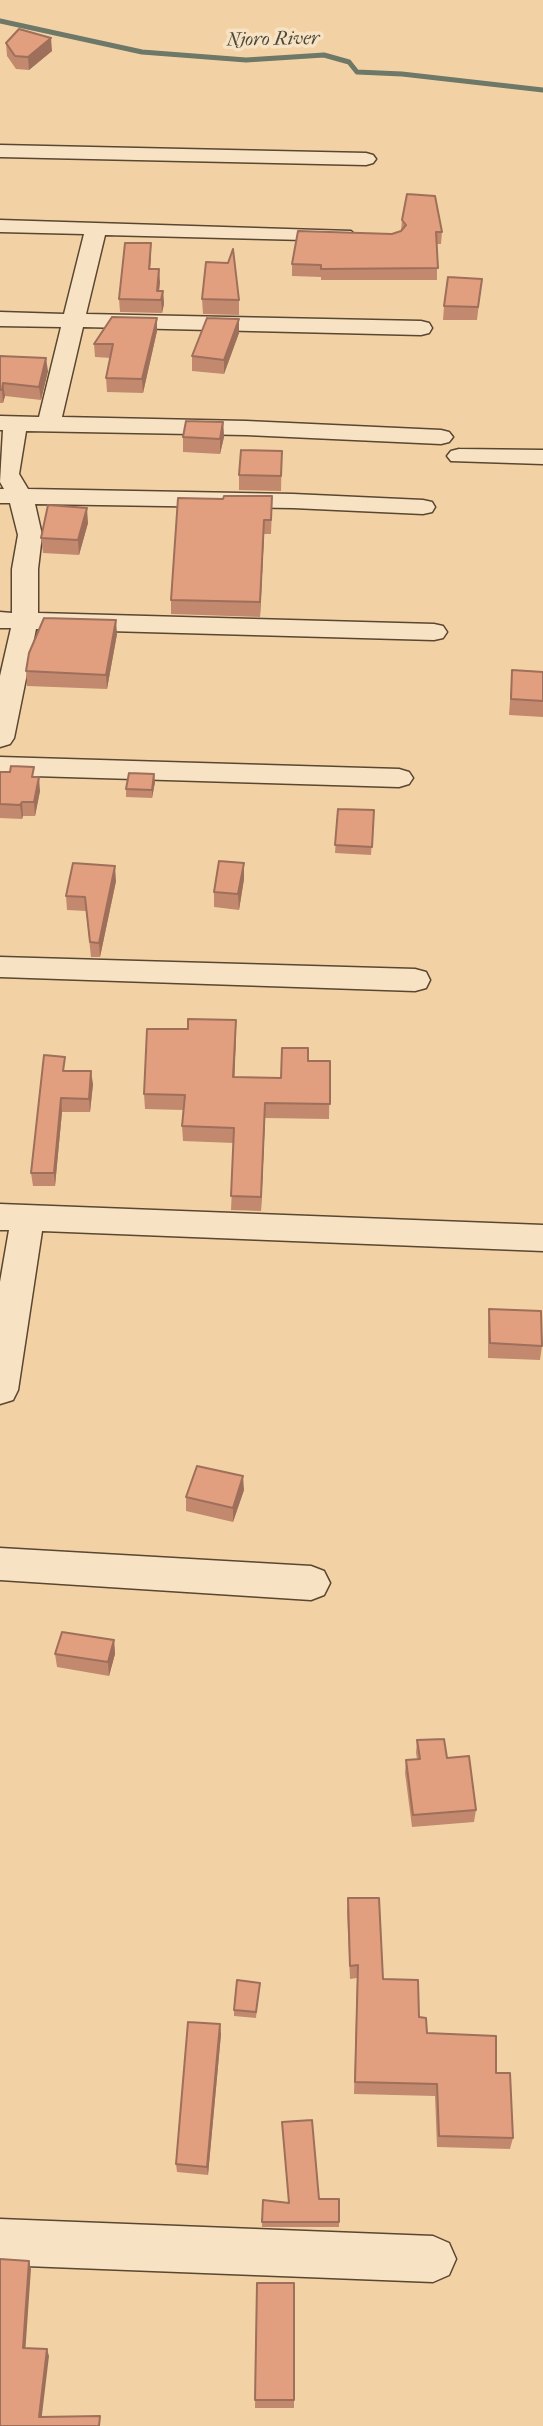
<!DOCTYPE html>
<html>
<head>
<meta charset="utf-8">
<style>
	body { margin:0 }
	canvas { display:block; background:#f2d2a5 }
</style>
</head>
<body>
<canvas width="543" height="2426"></canvas>
<script>
const ctx = document.querySelector('canvas').getContext('2d');
ctx.lineJoin = 'round';
function poly(rows) {
  const path = new Path2D();
  for (const r of rows) {
    path.moveTo(r[0], r[1]);
    for (let i = 2; i < r.length; i += 2) path.lineTo(r[i], r[i + 1]);
  }
  return path;
}
function strokePath(path, color, width, dash) {
  ctx.strokeStyle = color;
  ctx.lineWidth = width;
  ctx.lineCap = dash ? 'butt' : 'round';
  ctx.setLineDash(dash || []);
  ctx.stroke(path);
}
function fillPath(path, color) {
  ctx.fillStyle = color;
  ctx.fill(path, 'evenodd');
}
function drawText(font, color, halo, rows, align = 'center') {
  ctx.font = font + ' "IM FELL French Canon",serif';
  ctx.lineWidth = 7;
  ctx.setLineDash([]);
  ctx.textBaseline = 'middle';
  ctx.strokeStyle = halo;
  ctx.fillStyle = color;
  for (const [text, x, y, turn = 0] of rows) {
    ctx.save();
    ctx.translate(x, y);
    ctx.rotate((+turn || 0) * Math.PI / 180);
    ctx.textAlign = isNaN(turn) ? turn : align;
    if (halo) ctx.strokeText(text, 0, 0);
    ctx.fillText(text, 0, 0);
    ctx.restore();
  }
}
const stream = poly([
	[0,21,142,52,246,60,324,55,349,62,357,72,402,74,543,90]
]);
const minor = poly([
	[0,145,366,153,373,155,376,159,373,163,366,165,0,157,0,145],
	[0,220,351,231,355,235,351,239,344,241,105,235,86,314,421,321,429,323,432,328,429,333,421,335,83,327,62,417,246,421,441,430,449,432,453,437,449,442,441,444,246,435,26,431,19,474,28,489,293,494,423,500,432,502,435,507,432,512,423,514,293,508,35,504,42,535,38,569,38,613,434,624,443,626,447,632,443,638,434,640,36,629,14,738,10,744,0,747,0,676,11,628,0,628,0,612,12,613,12,569,18,535,10,503,0,503,0,489,4,489,0,482,3,430,0,430,0,416,39,417,61,327,0,326,0,312,64,314,84,234,0,232,0,220],
	[459,449,543,450,543,464,451,461,447,456,451,451,459,449],
	[0,757,399,769,409,772,413,778,409,784,399,787,0,775,0,757],
	[0,957,415,969,426,972,430,980,426,988,415,991,0,977,0,957],
	[0,1204,543,1225,543,1251,42,1231,18,1390,13,1400,0,1404,0,1282,9,1230,0,1230,0,1204],
	[0,1548,311,1566,324,1571,330,1583,324,1595,311,1600,0,1580,0,1548],
	[0,2219,433,2236,449,2243,456,2259,449,2275,433,2282,0,2265,0,2219]
]);
const wall = poly([
	[6,43,52,51,29,70,16,69,7,56],
	[402,220,442,232,441,244,437,244,437,280,321,280,321,277,292,276,292,264,401,231],
	[151,243,150,269,160,282,159,291,163,291,164,304,162,313,120,312,119,299],
	[228,263,239,300,239,315,203,314,202,299],
	[482,279,477,320,443,320,444,306],
	[157,318,157,331,143,393,107,392,106,378,111,358,95,357,94,344],
	[239,319,239,333,224,374,192,371,192,356],
	[0,356,48,371,41,400,5,396,3,403,0,403],
	[223,422,224,437,220,454,183,452,183,437],
	[282,451,281,491,239,490,239,475],
	[223,499,272,510,271,534,264,534,260,617,171,614,171,600],
	[88,523,79,555,43,553,41,538],
	[117,634,107,689,27,686,26,671],
	[512,670,543,672,543,717,509,715],
	[0,772,35,777,40,791,35,816,23,816,22,819,0,818],
	[155,782,152,798,126,797,126,789],
	[338,809,374,810,371,855,335,853],
	[244,879,239,910,214,907,214,892],
	[116,881,100,957,91,957,86,911,67,910,66,896],
	[188,1029,236,1035,234,1077,281,1078,308,1061,330,1061,329,1119,265,1118,261,1211,231,1210,234,1143,183,1141,182,1126,183,1110,145,1109,144,1094],
	[66,1071,93,1084,90,1112,62,1112,55,1186,33,1186,31,1173],
	[489,1309,542,1346,540,1360,488,1358,488,1323],
	[244,1490,233,1522,186,1511,186,1497],
	[114,1640,115,1654,109,1676,57,1667,55,1654],
	[417,1740,447,1758,476,1810,474,1822,412,1827,405,1773,406,1760,417,1759,416,1753],
	[348,1898,383,1979,419,2017,427,2033,496,2073,513,2138,510,2149,437,2147,435,2096,354,2094,357,1978,350,1979,347,1912],
	[260,1983,256,2018,234,2016,234,2010],
	[221,2034,208,2175,177,2172,176,2164],
	[319,2199,339,2199,339,2227,262,2227,263,2200,288,2203],
	[257,2283,294,2283,294,2408,255,2408]
]);
const shadedWall = poly([
	[51,38,52,51,29,70,28,57],
	[151,243,151,257,149,282,149,269],
	[159,269,160,282,158,299,157,291],
	[163,291,164,304,162,313,161,300],
	[157,318,157,331,143,393,142,379],
	[239,319,239,333,224,374,224,360],
	[46,358,48,371,41,400,39,387],
	[3,383,5,396,3,403,2,390],
	[223,422,224,437,220,454,220,439],
	[87,508,88,523,79,555,78,540],
	[264,520,264,534,260,617,260,602],
	[116,620,117,634,107,689,106,675],
	[154,774,155,782,152,798,152,790],
	[39,777,40,791,35,816,34,802],
	[22,802,23,816,22,819,20,805],
	[244,863,244,879,239,910,238,894],
	[115,866,116,881,100,957,99,943],
	[236,1020,236,1035,234,1092,233,1077],
	[91,1071,93,1084,90,1112,89,1099],
	[61,1098,62,1112,55,1186,54,1173],
	[265,1103,265,1118,261,1211,261,1197],
	[243,1476,244,1490,233,1522,233,1508],
	[114,1640,115,1654,109,1676,108,1662],
	[220,2024,221,2034,208,2175,207,2167],
	[29,2261,31,2269,25,2355,23,2348],
	[47,2349,49,2356,41,2423,39,2417]
]);
const building = poly([
	[19,29,51,38,28,57,15,56,6,43,19,29],
	[407,194,435,196,442,232,436,232,438,268,321,269,321,265,292,264,298,231,392,234,401,231,406,225,402,220,407,194],
	[125,243,151,243,149,269,159,269,157,291,163,291,161,300,119,299,125,243],
	[233,249,239,300,202,299,206,262,228,263,233,249],
	[448,277,482,279,478,307,444,306,448,277],
	[112,317,157,318,142,379,106,378,113,344,94,344,112,317],
	[207,318,239,319,224,360,192,356,207,318],
	[0,356,46,358,39,387,3,383,2,390,0,390,0,356],
	[186,421,223,422,220,439,183,437,186,421],
	[241,450,282,451,281,476,239,475,241,450],
	[224,496,272,496,271,520,264,520,260,602,171,600,178,498,223,499,224,496],
	[48,505,87,508,78,540,41,538,48,505],
	[44,618,116,620,106,675,26,671,29,653,44,618],
	[512,670,543,672,543,701,511,699,512,670],
	[11,766,34,767,32,777,39,777,34,802,22,802,20,805,0,804,0,772,10,772,11,766],
	[129,773,154,774,152,790,126,789,129,773],
	[338,809,374,810,372,847,335,845,338,809],
	[219,861,244,863,238,894,214,892,219,861],
	[73,863,115,866,99,943,90,942,85,897,66,896,73,863],
	[188,1019,236,1020,233,1077,281,1078,282,1048,308,1048,308,1061,330,1061,330,1104,265,1103,261,1197,231,1196,234,1128,182,1126,185,1095,144,1094,147,1029,188,1029,188,1019],
	[44,1055,65,1057,63,1071,91,1071,89,1099,61,1098,54,1173,31,1173,44,1055],
	[489,1309,541,1311,542,1346,490,1343,489,1309],
	[197,1466,243,1476,233,1508,186,1497,197,1466],
	[62,1632,114,1640,108,1662,55,1654,62,1632],
	[444,1739,447,1758,469,1756,476,1810,413,1815,406,1760,420,1759,417,1740,444,1739],
	[348,1898,379,1898,383,1979,418,1980,419,2017,426,2018,427,2033,496,2036,496,2073,510,2073,513,2138,439,2136,437,2084,355,2082,358,1965,350,1966,348,1898],
	[237,1980,260,1983,256,2012,234,2010,237,1980],
	[188,2022,220,2024,207,2167,176,2164,188,2022],
	[312,2120,319,2199,339,2199,339,2222,262,2222,263,2200,289,2203,282,2122,312,2120],
	[0,2259,29,2261,23,2348,47,2349,39,2417,100,2416,99,2426,0,2426,0,2259],
	[257,2283,294,2283,294,2400,255,2400,257,2283]
]);
const farWaternames = [
	["Njoro River",273,40,-1]
];
strokePath(stream, '#6d7868', 5);
strokePath(minor, '#5a4631', 3);
fillPath(minor, '#f7e2c4');
fillPath(wall, '#c2896e');
fillPath(shadedWall, '#9e6f5a');
fillPath(building, '#e19f80');
strokePath(building, '#9e6f5a', 2);
drawText('italic 19px', '#4a4839', '#f7e2c4', farWaternames);
</script>
</body>
</html>
